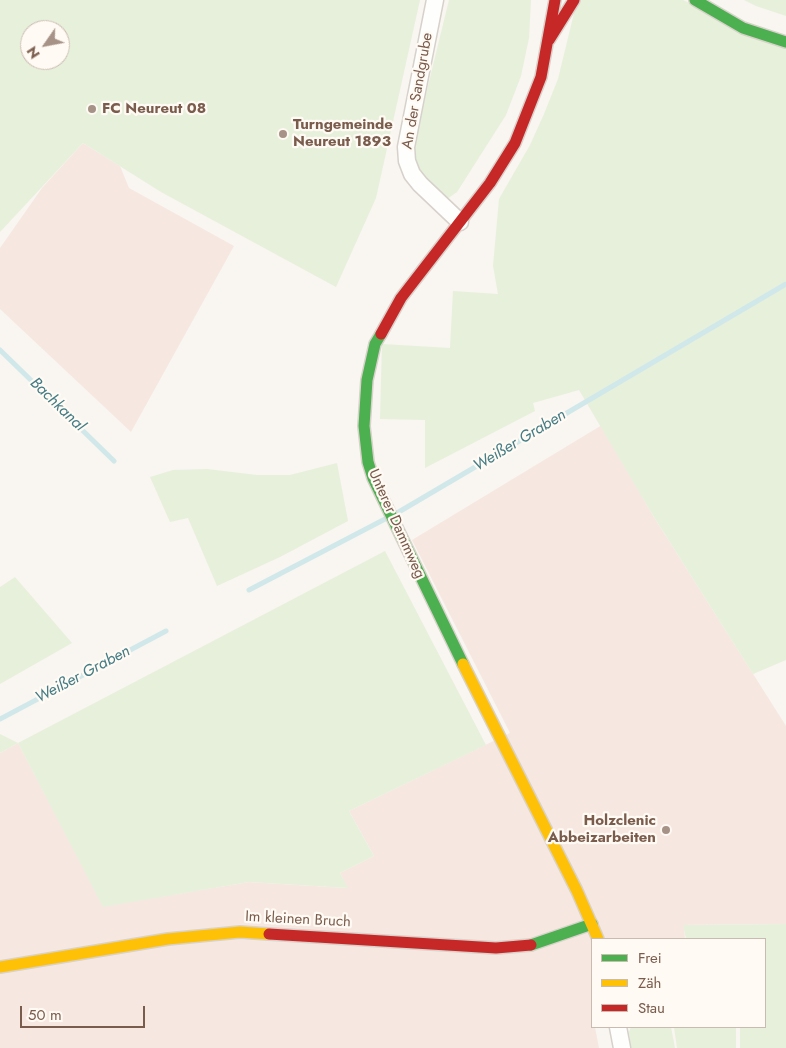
<!DOCTYPE html>
<html>
<head>
<meta charset="utf-8">
<style>
	body { margin:0 }
	#map { position:relative; width:786px; height:1048px; overflow:hidden; background:#f9f5f0; font-family:Jost,sans-serif }
	canvas { display:block }
	.legend { position:absolute; left:591px; top:938px; width:175px; height:90px; box-sizing:border-box; background:#fffaf3; border:1px solid #cabbb1; margin:0; padding:6px 9px; list-style:none; font-size:15px; color:#7a5c4d }
	.legend li { display:flex; align-items:center; gap:10px; height:25px }
	.legend b { width:25px; border:1px solid #cabbb1 }
	.north { position:absolute; left:20px; top:20px; width:50px; height:50px; box-sizing:border-box; background:#fffaf3; border:1px solid #cabbb1; border-radius:50%; rotate:237deg; font-size:14px; font-weight:700; line-height:20px; text-align:center; color:#7a5c4d }
	.north::after { content:''; display:block; margin:auto; width:18px; height:22px; background:#a69286; clip-path:polygon(50% 0,100% 100%,50% 72%,0 100%) }
	.scale { position:absolute; left:20px; top:1006px; width:125px; height:22px; box-sizing:border-box; border:2px solid #7a5c4d; border-top:0; padding-left:6px; font-size:15px; line-height:18px; white-space:nowrap; color:#7a5c4d; -webkit-text-stroke:4px #fffaf3; paint-order:stroke }
</style>
</head>
<body>
<div id="map">
<canvas width="786" height="1048"></canvas>
<ul class="legend">
<li><b style="height:6px;background:#4caf50"></b>Frei</li>
<li><b style="height:6px;background:#ffc107"></b>Zäh</li>
<li><b style="height:6px;background:#c62828"></b>Stau</li>
</ul>
<div class="north">N</div>
<div class="scale">50 m</div>
</div>
<script>
const ctx = document.querySelector('canvas').getContext('2d');
ctx.lineJoin = 'round';
function fillPath(path, color) {
  ctx.fillStyle = color;
  ctx.fill(path, 'evenodd');
}
function poly(rows) {
  const path = new Path2D();
  for (const r of rows) {
    path.moveTo(r[0], r[1]);
    for (let i = 2; i < r.length; i += 2) path.lineTo(r[i], r[i + 1]);
  }
  return path;
}
function strokePath(path, color, width, dash) {
  ctx.strokeStyle = color;
  ctx.lineWidth = width;
  ctx.lineCap = dash ? 'butt' : 'round';
  ctx.setLineDash(dash || []);
  ctx.stroke(path);
}
function drawText(font, color, halo, rows, align = 'center') {
  ctx.font = font + ' Jost,sans-serif';
  ctx.lineWidth = 4.5;
  ctx.setLineDash([]);
  ctx.textBaseline = 'middle';
  ctx.strokeStyle = halo;
  ctx.fillStyle = color;
  for (const [text, x, y, turn = 0] of rows) {
    ctx.save();
    ctx.translate(x, y);
    ctx.rotate((+turn || 0) * Math.PI / 180);
    ctx.textAlign = isNaN(turn) ? turn : align;
    if (halo) ctx.strokeText(text, 0, 0);
    ctx.fillText(text, 0, 0);
    ctx.restore();
  }
}
const commercial = poly([
	[83,143,120,166,129,188,234,246,131,432,0,309,0,248,42,188],
	[602,425,652,514,786,726,786,924,684,925,685,939,592,939,592,1027,595,1027,599,1048,0,1048,0,753,18,743,104,906,249,882,347,888,340,873,374,856,349,811,510,733,412,540]
]);
const green = poly([
	[0,0,420,0,376,198,336,287,161,192,83,143,0,232],
	[30,30,60,30,60,60,30,60],
	[449,0,531,0,529,38,521,76,506,115,457,192,447,199,420,171,412,151],
	[581,0,683,0,786,48,786,660,753,674,652,514,579,390,533,403,535,411,425,468,425,420,380,419,382,344,450,348,453,291,498,294,493,266,499,199,530,145,544,114,558,79,575,9],
	[744,0,786,0,786,16,756,6],
	[337,463,348,521,280,557,217,586,188,518,170,522,150,477,173,470,207,469,257,475,290,475],
	[385,551,486,745,349,811,374,856,340,873,348,888,249,882,103,907,18,743,0,753,0,734,18,743],
	[15,577,72,643,0,684,0,587],
	[786,924,786,1048,740,1048,740,1027,765,1027,765,939,686,939,683,925],
	[631,1027,671,1027,675,1048,631,1048,629,1032],
	[674,1027,736,1027,736,1048,677,1048]
]);
const stream = poly([
	[0,350,114,461],
	[397,513,786,284],
	[249,590,387,518],
	[0,719,166,631]
]);
const street = poly([
	[435,0,406,147,407,161,412,174,420,184,460,222],
	[618,1027,622,1048]
]);
const fast = poly([
	[695,0,743,28,786,42],
	[381,334,375,344,367,380,364,426,368,462,373,478,463,664],
	[531,945,592,924]
]);
const slow = poly([
	[463,664,577,891,598,939],
	[0,967,168,939,240,932,269,934]
]);
const jam = poly([
	[549,40,574,0],
	[381,334,401,298,490,183,515,143,541,77,555,0],
	[269,934,496,948,531,945]
]);
const markers = [
	[92,109,5,"#a69286"],
	[283,134,5,"#a69286"],
	[666,830,5,"#a69286"]
];
const streetNames = [
	["An der Sandgrube",418,91,-80],
	["Unterer Dammweg",396,524,66],
	["Im kleinen Bruch",298,920,3]
];
const poiNames = [
	["FC Neureut 08",102,109],
	["Turngemeinde",293,125],
	["Neureut 1893",293,142],
	["Holzclenic",656,821,"right"],
	["Abbeizarbeiten",656,838,"right"]
];
const waterNames = [
	["Bachkanal",57,405,44],
	["Weißer Graben",520,441,-31],
	["Weißer Graben",83,675,-28]
];
fillPath(commercial, '#f6e8e1');
fillPath(green, '#e7f0db');
strokePath(stream, '#d0e8ea', 5);
strokePath(street, '#d7d1cb', 19);
strokePath(fast, '#d9d2cb', 14);
strokePath(slow, '#d9d2cb', 14);
strokePath(jam, '#d9d2cb', 14);
strokePath(street, '#fefefd', 16);
strokePath(fast, '#4caf50', 11);
strokePath(slow, '#ffc107', 11);
strokePath(jam, '#c62828', 11);
for (const [x, y, r, color] of markers) {
  const dot = new Path2D();
  dot.arc(x, y, r, 0, 2 * Math.PI);
  ctx.fillStyle = color;
  ctx.fill(dot);
  strokePath(dot, '#fffaf3', 2);
}
drawText('15px', '#7a5c4d', '#fffaf3', streetNames);
drawText('bold 15px', '#7a5c4d', '#fffaf3', poiNames, 'left');
drawText('italic 16px', '#437c86', '#fffaf3', waterNames);
</script>
</body>
</html>
